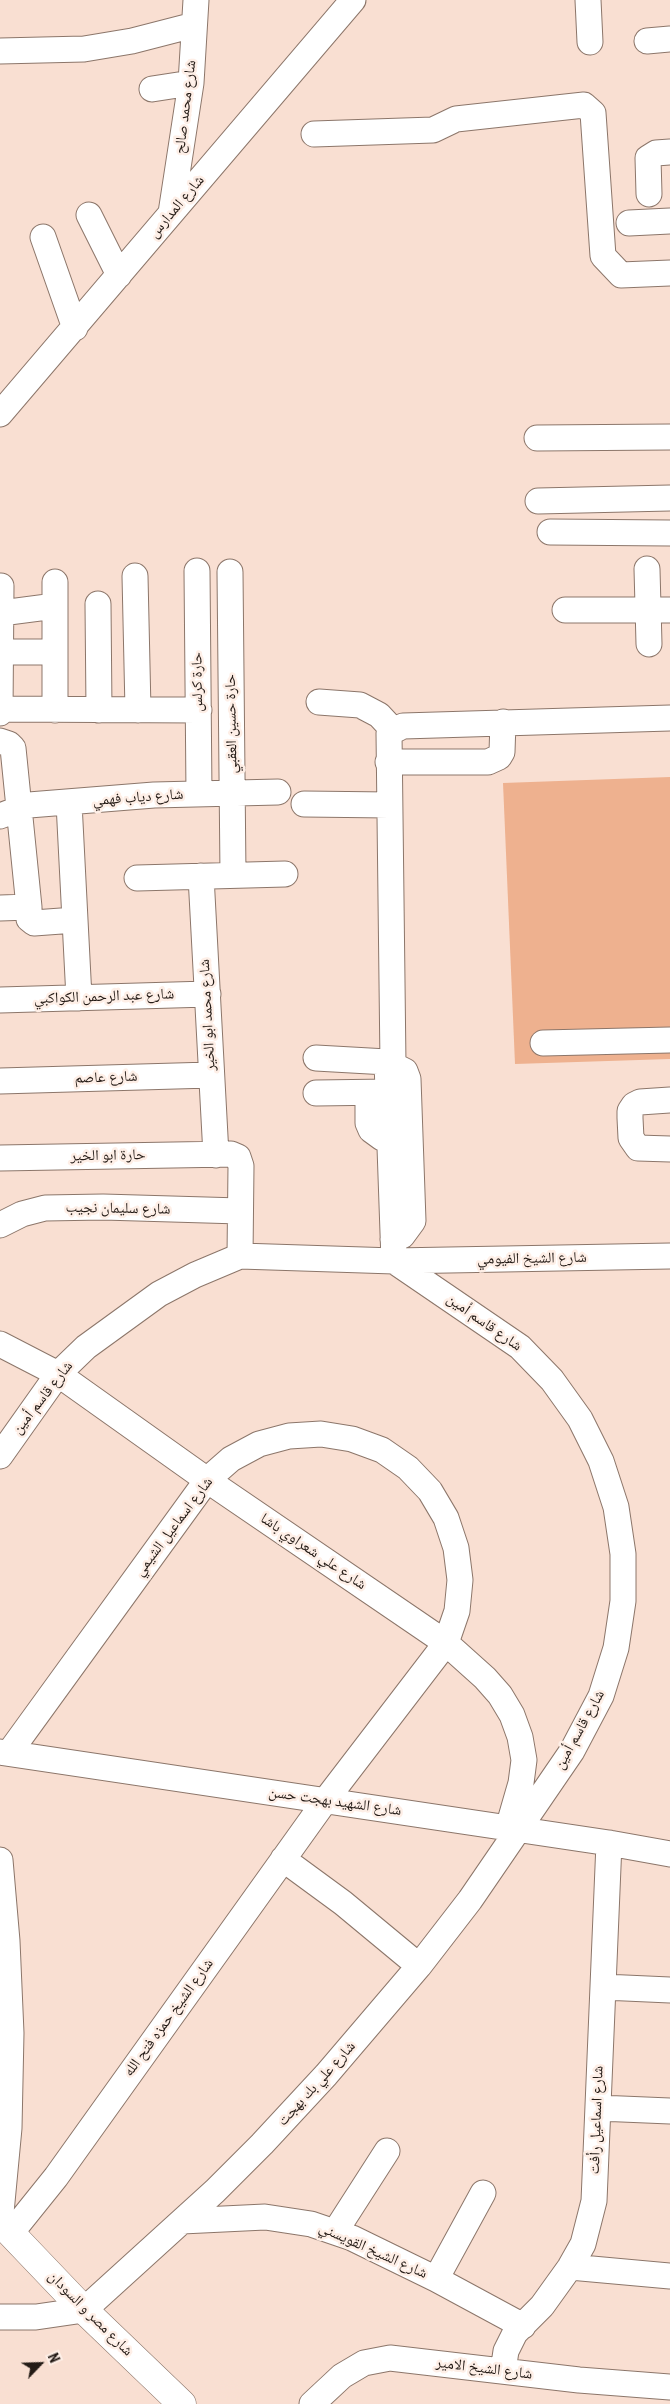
<!DOCTYPE html>
<html>
<head>
<meta charset="utf-8">
<style>
	body { margin:0 }
	#map { position:relative; width:670px; height:2404px; overflow:hidden; background:#f9dfd2; font-family:"Roboto Condensed",sans-serif }
	canvas { display:block }
	.north { position:absolute; left:15px; top:2339px; width:50px; height:50px; -webkit-text-stroke:4px #feefe7; paint-order:stroke; rotate:66deg; font-size:14px; font-weight:700; line-height:20px; text-align:center; color:#241b16 }
	.north::after { content:''; display:block; margin:auto; width:18px; height:22px; background:#241b16; clip-path:polygon(50% 0,100% 100%,50% 72%,0 100%) }
</style>
</head>
<body>
<div id="map">
<canvas width="670" height="2404"></canvas>
<div class="north">N</div>
</div>
<script>
const ctx = document.querySelector('canvas').getContext('2d');
ctx.lineJoin = 'round';
function fillPath(path, color) {
  ctx.fillStyle = color;
  ctx.fill(path, 'evenodd');
}
function poly(rows) {
  const path = new Path2D();
  for (const r of rows) {
    path.moveTo(r[0], r[1]);
    for (let i = 2; i < r.length; i += 2) path.lineTo(r[i], r[i + 1]);
  }
  return path;
}
function strokePath(path, color, width, dash) {
  ctx.strokeStyle = color;
  ctx.lineWidth = width;
  ctx.lineCap = dash ? 'butt' : 'round';
  ctx.setLineDash(dash || []);
  ctx.stroke(path);
}
function drawText(font, color, halo, rows, align = 'center') {
  ctx.font = font + ' "Roboto Condensed","Noto Naskh Arabic",sans-serif';
  ctx.lineWidth = 5;
  ctx.setLineDash([]);
  ctx.textBaseline = 'middle';
  ctx.strokeStyle = halo;
  ctx.fillStyle = color;
  for (const [text, x, y, turn = 0] of rows) {
    ctx.save();
    ctx.translate(x, y);
    ctx.rotate((+turn || 0) * Math.PI / 180);
    ctx.textAlign = isNaN(turn) ? turn : align;
    if (halo) ctx.strokeText(text, 0, 0);
    ctx.fillText(text, 0, 0);
    ctx.restore();
  }
}
const green = poly([
	[670,777,670,1059,515,1064,503,783]
]);
const minor = poly([
	[588,0,590,42],
	[647,41,670,39],
	[0,51,84,49,132,41,194,25],
	[152,89,191,83],
	[314,134,433,130,456,119,584,105,593,113,603,256,621,275,670,273],
	[649,194,648,158,656,153,670,152],
	[171,213,191,83,196,0],
	[89,215,119,275],
	[629,223,670,221],
	[43,237,75,328],
	[0,414,353,0],
	[537,438,670,437],
	[538,501,670,498],
	[550,532,670,533],
	[647,569,649,644],
	[197,571,199,794],
	[230,572,233,875],
	[135,576,138,710],
	[55,582,55,710],
	[98,604,99,710],
	[565,610,670,610],
	[1,613,55,606],
	[1,652,55,652],
	[319,702,360,705,379,715,393,730],
	[0,709,199,710],
	[0,713,1,586],
	[0,741,9,744,13,748,29,907],
	[388,762,488,762,499,757,502,752,503,722],
	[69,803,79,998],
	[304,804,389,805],
	[0,816,29,805,154,795,278,792],
	[201,876,216,1155],
	[137,878,285,874],
	[0,908,29,907,29,919,34,923,75,920],
	[0,1000,208,994],
	[543,1043,670,1040],
	[316,1058,387,1062,405,1071,408,1079,413,1221,402,1236,393,1239],
	[387,1062,394,1261,670,1256],
	[393,1064,389,733,403,726,670,718],
	[0,1081,211,1075],
	[316,1093,389,1092],
	[368,1093,368,1123,371,1130,382,1138,390,1140],
	[670,1100,640,1102,634,1105,630,1111,630,1118,631,1138,638,1148,670,1149],
	[0,1158,231,1154,238,1157,241,1166,240,1256],
	[0,1225,22,1214,45,1208,103,1207,240,1211],
	[0,1344,58,1374,207,1480,446,1643,485,1678,500,1695,512,1715,520,1737,524,1760,521,1783,508,1828],
	[0,1456,58,1374,86,1347,159,1294,195,1275,240,1256,394,1261,520,1347,552,1380,580,1419,601,1461,616,1507,623,1554,623,1601,616,1648,601,1696,572,1751,470,1900,419,1966,326,2075,262,2144,215,2191,84,2310,36,2317,0,2317],
	[0,1752,609,1843,670,1854],
	[9,1753,207,1480,231,1459,259,1444,289,1436,321,1434,352,1439,382,1450,408,1468,430,1491,446,1518,456,1548,460,1580,457,1611,446,1643,325,1801,56,2177,11,2233],
	[283,1859,343,1903,419,1966],
	[0,1860,7,1941,11,2033,9,2128,0,2223],
	[603,1987,670,1990],
	[598,2108,670,2111],
	[182,2221,265,2217,311,2224,352,2238,436,2279,523,2326],
	[335,2232,387,2151],
	[570,2267,670,2276],
	[436,2279,483,2193],
	[503,2371,506,2351,515,2333,542,2306,570,2267,583,2244,594,2201,609,1843],
	[312,2404,342,2376,364,2363,390,2358,579,2380,670,2387]
]);
const major = poly([
	[0,2222,84,2310,182,2404]
]);
const streetNames = [
	["شارع محمد صالح",186,107,-83],
	["شارع المدارس",177,207,-50],
	["حارة كرلس",198,682,-91],
	["حارة حسين العقبي",232,724,-91],
	["شارع دياب فهمي",138,798,-4],
	["شارع عبد الرحمن الكواكبي",104,997,-2],
	["شارع محمد ابو الخير",208,1015,-93],
	["شارع عاصم",106,1078,-2],
	["حارة ابو الخير",108,1156,-1],
	["شارع سليمان نجيب",118,1209,1],
	["شارع الشيخ الفيومي",532,1259,-1],
	["شارع قاسم أمين",484,1323,35],
	["شارع قاسم أمين",43,1398,-52],
	["شارع اسماعيل الشيمي",174,1527,-53],
	["شارع علي شعراوي باشا",313,1552,34],
	["شارع قاسم أمين",580,1730,-61],
	["شارع الشهيد بهجت حسن",335,1802,8],
	["شارع الشيخ حمزه فتح الله",169,2018,-54],
	["شارع علي بك بهجت",317,2084,-48],
	["شارع اسماعيل رأفت",597,2120,-88],
	["شارع الشيخ القويسني",373,2251,24],
	["شارع مصر و السودان",90,2314,45],
	["شارع الشيخ الامير",484,2369,7]
];
fillPath(green, '#eeb18f');
strokePath(minor, '#8c766a', 27);
strokePath(major, '#8c766a', 29);
strokePath(minor, '#fff', 25);
strokePath(major, '#fff', 28);
drawText('15px', '#241b16', '#feefe7', streetNames);
</script>
</body>
</html>
